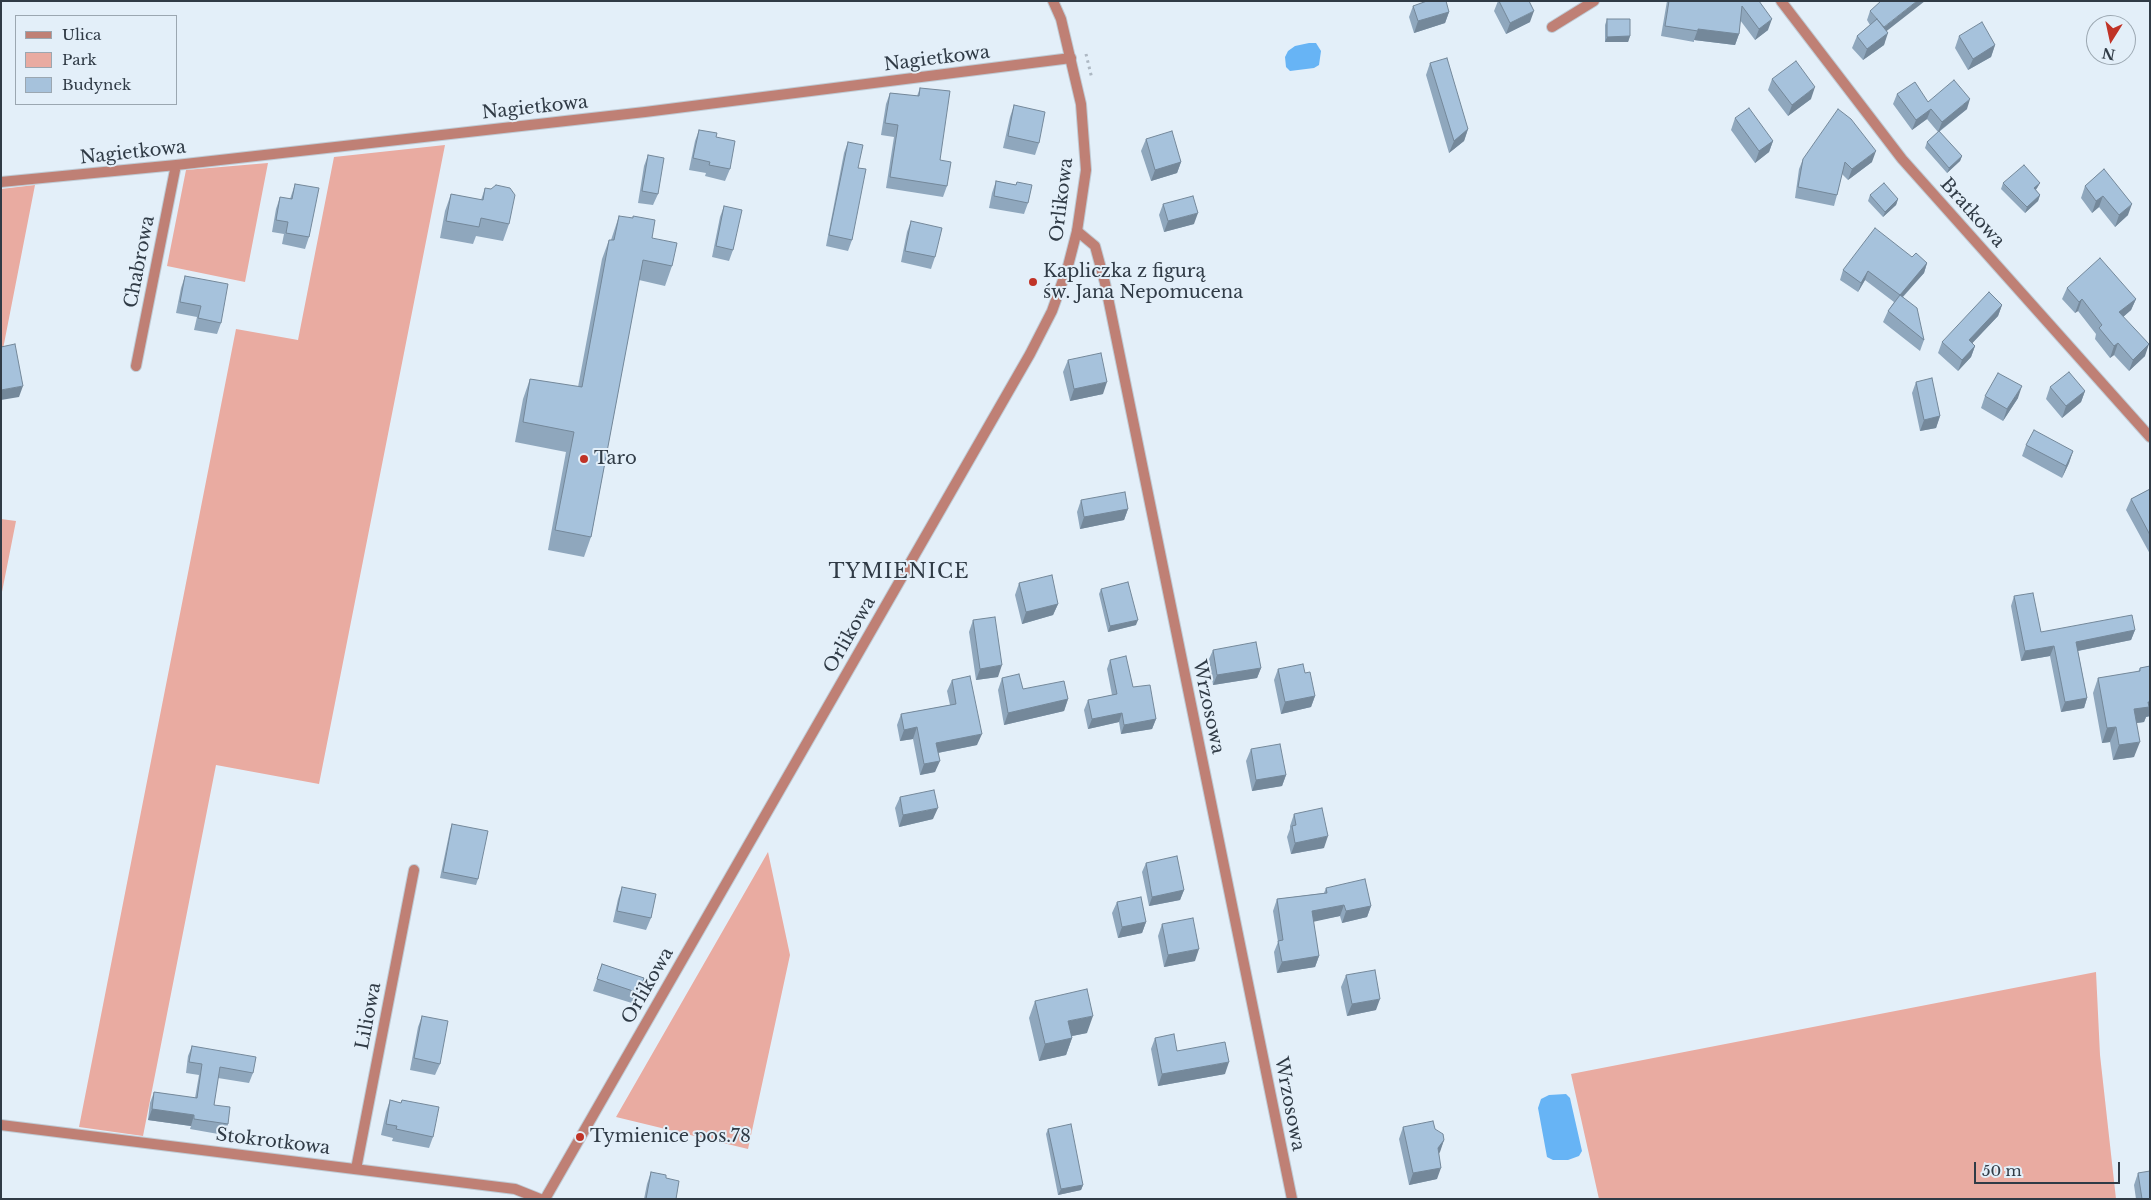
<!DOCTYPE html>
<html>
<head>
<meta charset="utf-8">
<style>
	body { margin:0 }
	#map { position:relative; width:2151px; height:1200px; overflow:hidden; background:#e3eff9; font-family:"Libre Baskerville",serif }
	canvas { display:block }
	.frame { position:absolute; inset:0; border:2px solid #303b46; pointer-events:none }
	.legend { position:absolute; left:15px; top:15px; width:162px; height:90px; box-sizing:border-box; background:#e3eff9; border:1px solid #9ba7b1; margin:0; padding:6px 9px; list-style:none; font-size:15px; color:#303b46 }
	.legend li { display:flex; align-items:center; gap:10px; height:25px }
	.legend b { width:25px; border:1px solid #9ba7b1 }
	.north { position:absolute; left:2086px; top:15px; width:50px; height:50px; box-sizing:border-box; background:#e3eff9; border:1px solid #9ba7b1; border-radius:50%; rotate:190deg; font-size:14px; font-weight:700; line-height:20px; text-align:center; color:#303b46 }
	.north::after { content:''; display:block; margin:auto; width:18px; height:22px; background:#c03327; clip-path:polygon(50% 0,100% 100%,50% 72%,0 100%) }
	.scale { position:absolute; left:1974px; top:1162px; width:146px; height:22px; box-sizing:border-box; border:2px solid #303b46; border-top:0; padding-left:6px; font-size:15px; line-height:18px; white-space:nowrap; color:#303b46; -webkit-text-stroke:4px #e3eff9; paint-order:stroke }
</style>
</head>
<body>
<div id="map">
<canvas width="2151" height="1200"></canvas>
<div class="frame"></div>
<ul class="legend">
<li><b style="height:6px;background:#bf8075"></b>Ulica</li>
<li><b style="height:14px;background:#e9aba1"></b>Park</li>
<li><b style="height:14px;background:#a6c2dc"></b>Budynek</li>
</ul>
<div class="north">N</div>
<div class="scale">50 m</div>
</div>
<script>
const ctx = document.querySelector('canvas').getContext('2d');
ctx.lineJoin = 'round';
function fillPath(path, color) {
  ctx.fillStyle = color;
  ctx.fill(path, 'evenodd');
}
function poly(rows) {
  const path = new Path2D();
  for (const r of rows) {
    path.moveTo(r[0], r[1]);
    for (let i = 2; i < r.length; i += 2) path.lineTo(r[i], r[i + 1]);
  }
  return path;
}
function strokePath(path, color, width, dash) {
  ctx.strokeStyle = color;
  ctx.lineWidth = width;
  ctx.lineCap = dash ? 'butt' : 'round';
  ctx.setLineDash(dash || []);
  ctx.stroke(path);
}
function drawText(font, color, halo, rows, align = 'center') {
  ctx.font = font + ' "Libre Baskerville",serif';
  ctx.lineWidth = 4;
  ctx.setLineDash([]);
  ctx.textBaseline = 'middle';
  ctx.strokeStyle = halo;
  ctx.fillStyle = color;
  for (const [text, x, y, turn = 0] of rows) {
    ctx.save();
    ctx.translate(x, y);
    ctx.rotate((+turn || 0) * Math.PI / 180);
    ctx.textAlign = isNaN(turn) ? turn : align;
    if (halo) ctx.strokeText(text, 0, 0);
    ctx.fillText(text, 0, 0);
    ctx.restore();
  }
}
const green = poly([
	[445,145,319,784,216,765,143,1136,79,1127,236,329,298,340,334,157],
	[268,163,245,282,167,266,186,170],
	[35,185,2,354,1,354,1,189],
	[1,519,16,521,1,597],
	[768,852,790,955,748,1149,616,1117],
	[2096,972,2100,1055,2116,1199,1599,1199,1571,1074]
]);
const water = poly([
	[1309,43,1316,43,1321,51,1319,65,1314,68,1290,71,1286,67,1285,57,1288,51,1295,46],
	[1566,1094,1570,1098,1582,1151,1579,1156,1568,1160,1553,1160,1547,1157,1538,1108,1541,1099,1549,1095]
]);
const path = poly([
	[1086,54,1092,79]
]);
const service = poly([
	[1552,27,1594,1],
	[356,1169,414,870]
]);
const minor = poly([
	[1781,1,1902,159,2150,437],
	[1,182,176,165,645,112,1071,58],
	[1077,231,1095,246,1105,283,1292,1199],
	[136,366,176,165],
	[1,1125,515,1189,540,1199]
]);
const tertiary = poly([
	[545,1199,1030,354,1052,311,1068,266,1077,231,1086,170,1081,104,1061,19,1053,1]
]);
const wall = poly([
	[1498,1,1499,1,1530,22,1506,34,1494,11],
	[1667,1,1759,1,1768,30,1755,40,1740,20,1739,34,1735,45,1694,40,1694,42,1661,36],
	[1413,6,1449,12,1445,23,1414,33,1409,17],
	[1870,11,1887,31,1884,45,1863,60,1852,48,1857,36,1870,25,1867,20],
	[1607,19,1630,36,1628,42,1605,42,1605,25],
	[1959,36,1995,45,1991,57,1968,70,1955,48],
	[1430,63,1468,129,1464,141,1449,153,1426,75],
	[1772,79,1811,99,1788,116,1768,90],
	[920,88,947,186,943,197,886,188,894,137,881,135,886,104,890,93,917,96],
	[1897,94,1928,102,1967,109,1939,132,1962,156,1960,161,1947,173,1925,148,1927,142,1938,132,1927,119,1912,130,1893,104],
	[1014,105,1039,143,1035,155,1003,148,1010,117],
	[1735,118,1773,141,1769,152,1755,163,1731,130],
	[699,130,716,137,730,169,725,181,705,176,706,173,689,170,695,141],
	[1146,139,1181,162,1177,173,1151,181,1141,151],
	[848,142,858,168,852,240,848,251,826,246,844,153],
	[648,155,658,194,653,205,638,203,644,166],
	[1803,159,1872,162,1848,180,1842,174,1837,195,1834,206,1795,198,1799,169],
	[2104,169,2128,215,2115,227,2099,207,2092,213,2081,198,2085,186],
	[996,181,1016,185,1017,182,1028,203,1024,214,989,208,992,193],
	[2003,183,2040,183,2037,188,2036,190,2040,195,2038,201,2025,213,2001,189],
	[295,184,309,237,305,249,282,244,284,234,272,232,276,209,280,197,290,199],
	[485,188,509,224,503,241,476,236,473,244,440,238,445,211,451,194,481,200],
	[1870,195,1898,199,1896,205,1883,217,1868,201],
	[1163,204,1194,224,1164,232,1159,215],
	[724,206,733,250,729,261,712,257,720,217],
	[619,216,652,238,672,266,665,286,639,280,591,537,584,557,548,550,566,452,515,442,523,399,530,379,578,387,602,259,609,240,611,240],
	[911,221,935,257,931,269,901,262,907,232],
	[1912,257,1927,263,1924,273,1903,297,1924,340,1920,351,1883,322,1888,311,1894,302,1865,280,1858,292,1840,280,1843,270],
	[185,276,221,323,217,334,194,330,197,317,176,313,181,288],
	[2067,288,2136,299,2131,310,2123,317,2145,356,2129,371,2114,355,2110,358,2095,339,2096,334,2078,311,2075,313,2062,299],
	[2002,305,1998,316,1972,343,1975,346,1971,357,1958,371,1938,353,1942,342],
	[1068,360,1103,394,1070,401,1063,372],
	[1916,382,1940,416,1936,428,1920,431,1912,393],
	[2050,387,2085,391,2081,402,2062,418,2046,399],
	[1985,396,2018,398,2003,421,1981,408],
	[2026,445,2073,451,2069,463,2062,478,2022,456],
	[2150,489,2150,554,2126,510,2131,499],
	[1081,500,1128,509,1124,520,1080,529,1077,512],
	[1019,583,1058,604,1053,615,1022,624,1015,595],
	[1101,589,1136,625,1108,632,1099,594],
	[2014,596,2041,632,2135,630,2131,640,2078,651,2087,698,2084,708,2061,712,2050,656,2021,661,2011,606],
	[973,620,998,677,976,680,969,632],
	[1213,650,1261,668,1257,678,1213,685,1209,659],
	[1110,660,1133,687,1156,719,1152,729,1121,734,1119,722,1088,729,1084,710,1088,700,1112,695,1107,669],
	[2150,666,2150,716,2146,717,2144,722,2137,723,2134,757,2113,760,2110,742,2102,743,2093,693,2098,678,2138,672,2140,668],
	[1278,669,1305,673,1315,696,1311,707,1281,714,1274,680],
	[1002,678,1023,689,1068,699,1064,711,1004,725,998,690],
	[952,680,977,745,938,753,935,772,920,775,913,739,900,741,897,725,901,714,950,705,947,691],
	[1251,749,1286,775,1282,786,1252,791,1246,761],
	[900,797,933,819,899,827,895,808],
	[1294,814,1324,848,1291,854,1287,837,1290,829,1290,826],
	[452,824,478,879,476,885,440,878,450,830],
	[1146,863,1184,890,1180,900,1149,906,1142,872],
	[622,887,651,918,646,930,613,922,618,899],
	[1326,888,1371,906,1367,917,1342,923,1340,916,1313,921,1319,956,1315,967,1277,973,1274,952,1278,942,1273,911,1277,899,1324,893],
	[1117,902,1146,922,1142,933,1118,938,1112,913],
	[1162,924,1195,961,1164,967,1158,936],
	[602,964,644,978,635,1004,593,991],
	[1346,975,1376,1010,1347,1016,1341,987],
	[1035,1001,1087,1033,1072,1036,1072,1038,1066,1055,1039,1061,1029,1018],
	[422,1016,440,1064,435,1075,410,1070,418,1027],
	[1155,1038,1177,1051,1225,1074,1158,1086,1151,1049],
	[192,1046,253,1073,249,1083,218,1078,214,1105,228,1124,224,1135,190,1129,191,1126,148,1120,150,1103,154,1092,195,1098,199,1075,186,1073,188,1056],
	[390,1100,401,1103,402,1100,433,1137,429,1148,392,1141,393,1138,381,1135,386,1112],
	[1403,1127,1435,1129,1444,1140,1439,1153,1437,1179,1409,1185,1399,1139],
	[1048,1129,1083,1185,1081,1190,1058,1195,1046,1134],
	[651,1172,666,1178,676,1199,644,1199,647,1184],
	[2138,1173,2150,1199,2136,1199,2134,1185]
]);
const shadedWall = poly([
	[1917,1,1925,1,1879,37,1883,28],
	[1534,11,1530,22,1506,34,1510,23],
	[1449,12,1445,23,1414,33,1418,21],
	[1772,19,1768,30,1755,40,1759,29],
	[1698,29,1739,34,1735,45,1694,40],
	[1888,33,1884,45,1863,60,1867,49],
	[1630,36,1628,42,1605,42,1607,37],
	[1995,45,1991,57,1968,70,1973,59],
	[1815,87,1811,99,1788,116,1792,105],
	[1970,99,1967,109,1938,132,1942,122],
	[1931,109,1927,119,1912,130,1916,120],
	[1468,129,1464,141,1449,153,1454,141],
	[1773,141,1769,152,1755,163,1759,151],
	[1876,151,1872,162,1848,180,1852,169],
	[1962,156,1960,161,1947,173,1949,168],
	[1181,162,1177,173,1151,181,1155,170],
	[2040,183,2037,188,2032,193,2034,188],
	[2040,195,2038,201,2025,213,2027,207],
	[2103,196,2099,207,2092,213,2096,201],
	[1898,199,1896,205,1883,217,1885,212],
	[2132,204,2128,215,2115,227,2119,215],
	[1198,213,1194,224,1164,232,1168,221],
	[1927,263,1924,273,1896,304,1900,295],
	[1868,271,1865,280,1858,292,1861,283],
	[2082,299,2078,311,2075,313,2079,302],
	[2136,299,2131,310,2115,324,2119,312],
	[2002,305,1998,316,1964,352,1969,340],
	[2118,343,2114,355,2110,358,2114,346],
	[2149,344,2145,356,2129,371,2133,360],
	[1975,346,1971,357,1958,371,1962,360],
	[1107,382,1103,394,1070,401,1074,389],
	[23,386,19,397,1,400,1,390],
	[2022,386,2018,398,2003,421,2007,409],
	[2085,391,2081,402,2062,418,2066,406],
	[1940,416,1936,428,1920,431,1924,420],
	[2073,451,2069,463,2062,478,2066,466],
	[1128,509,1124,520,1080,529,1084,517],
	[1058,604,1053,615,1022,624,1026,612],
	[1138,620,1136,625,1108,632,1110,626],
	[2135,630,2131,640,2072,652,2076,642],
	[2054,646,2050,656,2021,661,2025,651],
	[1002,665,998,677,976,680,980,669],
	[1261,668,1257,678,1213,685,1217,675],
	[1315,696,1311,707,1281,714,1285,702],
	[2087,698,2084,708,2061,712,2065,702],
	[1068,699,1064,711,1004,725,1008,713],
	[2148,702,2150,702,2150,716,2146,717,2144,722,2129,724,2134,709],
	[1122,713,1119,722,1088,729,1092,719],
	[1156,719,1152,729,1121,734,1124,725],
	[917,727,913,739,900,741,904,730],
	[2116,727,2110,742,2102,743,2107,728],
	[982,734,977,745,932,754,936,743],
	[2140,742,2134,757,2113,760,2119,745],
	[940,761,935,772,920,775,924,764],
	[1286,775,1282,786,1252,791,1256,780],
	[938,808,933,819,899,827,903,815],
	[1328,836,1324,848,1291,854,1295,843],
	[1184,890,1180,900,1149,906,1152,897],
	[1344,905,1340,916,1308,923,1312,911],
	[1371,906,1367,917,1342,923,1346,911],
	[1146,922,1142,933,1118,938,1122,927],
	[1199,949,1195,961,1164,967,1168,955],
	[1319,956,1315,967,1277,973,1282,962],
	[1380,999,1376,1010,1347,1016,1352,1004],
	[1093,1016,1087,1033,1062,1038,1068,1021],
	[1072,1038,1066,1055,1039,1061,1045,1044],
	[1229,1062,1225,1074,1158,1086,1162,1074],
	[152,1109,194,1115,191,1126,148,1120],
	[1444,1140,1440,1152,1434,1160,1438,1148],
	[1441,1168,1437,1179,1409,1185,1413,1173],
	[1083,1185,1081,1190,1058,1195,1061,1189]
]);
const building = poly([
	[1427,1,1446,1,1449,12,1418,21,1413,6,1427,1],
	[1499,1,1529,1,1534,11,1510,23,1499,1],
	[1669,1,1759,1,1772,19,1759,29,1742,6,1739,34,1698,29,1698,31,1665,26,1669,1],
	[1881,1,1917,1,1884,27,1870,11,1881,1],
	[1607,19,1630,19,1630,36,1607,37,1607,19],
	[1877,19,1888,33,1867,49,1857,36,1877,19],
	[1982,22,1995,45,1973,59,1959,36,1982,22],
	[1447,58,1468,129,1454,141,1430,63,1447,58],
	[1796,61,1815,87,1792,105,1772,79,1796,61],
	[1954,80,1970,99,1942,122,1931,109,1916,120,1897,94,1915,82,1928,102,1954,80],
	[920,88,950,91,940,160,951,162,947,186,890,177,898,125,885,123,890,93,919,96,920,88],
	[1014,105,1045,112,1039,143,1008,136,1014,105],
	[1749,108,1773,141,1759,151,1735,118,1749,108],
	[1838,109,1851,119,1876,151,1852,169,1845,162,1837,195,1798,187,1803,159,1838,109],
	[699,130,717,133,716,137,735,141,730,169,709,165,710,162,693,158,699,130],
	[1172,131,1181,162,1155,170,1146,139,1172,131],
	[1939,131,1962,156,1949,168,1927,142,1939,131],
	[848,142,863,145,858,168,866,169,852,240,829,235,848,142],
	[648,155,664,158,658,194,642,191,648,155],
	[2024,165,2040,183,2034,188,2040,195,2027,207,2003,183,2024,165],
	[2104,169,2132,204,2119,215,2103,196,2096,201,2085,186,2104,169],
	[996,181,1016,185,1017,182,1032,185,1028,203,994,196,996,181],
	[1884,183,1898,199,1885,212,1870,195,1884,183],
	[295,184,319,188,309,237,286,233,288,222,276,220,280,197,292,199,295,184],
	[496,185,510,188,515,195,509,224,481,218,479,227,446,221,451,194,483,200,485,188,491,189,496,185],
	[1193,196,1198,213,1168,221,1163,204,1193,196],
	[724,206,742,210,733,250,716,246,724,206],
	[619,216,633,218,633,216,655,220,652,238,677,243,672,266,643,260,591,537,555,530,574,432,523,422,530,379,582,387,609,240,614,240,619,216],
	[911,221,942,228,935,257,905,251,911,221],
	[1875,228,1912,257,1916,253,1927,263,1900,295,1868,271,1861,283,1843,270,1875,228],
	[2100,258,2136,299,2119,312,2149,344,2133,360,2118,343,2114,346,2099,328,2102,325,2082,299,2079,302,2067,288,2100,258],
	[185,276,228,284,221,323,198,318,201,306,180,302,185,276],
	[1989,292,2002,305,1969,340,1975,346,1962,360,1942,342,1989,292],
	[1900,295,1917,308,1924,340,1888,311,1900,295],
	[15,344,23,386,1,390,1,347,15,344],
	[1101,353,1107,382,1074,389,1068,360,1101,353],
	[2069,372,2085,391,2066,406,2050,387,2069,372],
	[1998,373,2022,386,2007,409,1985,396,1998,373],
	[1932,378,1940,416,1924,420,1916,382,1932,378],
	[2034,430,2073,451,2066,466,2026,445,2034,430],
	[2150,489,2150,535,2131,499,2150,489],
	[1125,492,1128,509,1084,517,1081,500,1125,492],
	[1052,575,1058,604,1026,612,1019,583,1052,575],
	[1128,582,1138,620,1110,626,1101,589,1128,582],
	[2033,593,2041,632,2132,615,2135,630,2076,642,2087,698,2065,702,2054,646,2025,651,2014,596,2033,593],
	[995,617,1002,665,980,669,973,620,995,617],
	[1256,642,1261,668,1217,675,1213,650,1256,642],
	[1126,656,1133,687,1150,685,1156,719,1124,725,1122,713,1092,719,1088,700,1117,694,1110,660,1126,656],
	[1303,664,1305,673,1310,672,1315,696,1285,702,1278,669,1303,664],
	[2150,666,2150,702,2148,702,2149,707,2134,709,2140,742,2119,745,2116,727,2107,728,2098,678,2140,671,2140,668,2150,666],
	[1019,674,1023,689,1064,681,1068,699,1008,713,1002,678,1019,674],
	[970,676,982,734,936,743,940,761,924,764,917,727,904,730,901,714,956,704,952,680,970,676],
	[1280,744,1286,775,1256,780,1251,749,1280,744],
	[934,790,938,808,903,815,900,797,934,790],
	[1322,808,1328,836,1295,843,1292,826,1296,825,1294,814,1322,808],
	[452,824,488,831,478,879,443,872,452,824],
	[1177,856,1184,890,1152,897,1146,863,1177,856],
	[1365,879,1371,906,1346,911,1344,905,1312,911,1319,956,1282,962,1278,941,1283,940,1277,899,1327,893,1326,888,1365,879],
	[622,887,656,894,651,918,617,911,622,887],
	[1141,897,1146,922,1122,927,1117,902,1141,897],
	[1193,918,1199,949,1168,955,1162,924,1193,918],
	[602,964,644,978,639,993,597,979,602,964],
	[1375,970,1380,999,1352,1004,1346,975,1375,970],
	[1087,989,1093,1016,1068,1021,1072,1038,1045,1044,1035,1001,1087,989],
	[422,1016,448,1021,440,1064,414,1058,422,1016],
	[1174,1034,1177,1051,1225,1042,1229,1062,1162,1074,1155,1038,1174,1034],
	[192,1046,256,1057,253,1073,220,1067,214,1105,230,1107,228,1124,194,1119,194,1115,152,1109,154,1092,197,1098,202,1064,189,1062,192,1046],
	[390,1100,401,1103,402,1100,439,1107,433,1137,396,1129,397,1126,386,1124,390,1100],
	[1433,1121,1435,1129,1443,1134,1444,1140,1438,1148,1441,1168,1413,1173,1403,1127,1433,1121],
	[1071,1124,1083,1185,1061,1189,1048,1129,1071,1124],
	[2150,1171,2150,1199,2142,1199,2138,1173,2150,1171],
	[651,1172,666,1175,666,1178,679,1181,676,1199,646,1199,651,1172]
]);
const markers = [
	[1033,282,5,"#c03327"],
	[584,459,5,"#c03327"],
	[580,1137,5,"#c03327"]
];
const streetNames = [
	["Nagietkowa",937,59,-7],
	["Nagietkowa",535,108,-6],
	["Nagietkowa",133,153,-6],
	["Orlikowa",1062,200,-83],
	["Bratkowa",1972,213,48],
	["Chabrowa",140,262,-79],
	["Orlikowa",850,635,-60],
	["Wrzosowa",1208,707,78],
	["Orlikowa",648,986,-60],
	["Liliowa",369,1016,-79],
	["Wrzosowa",1289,1104,79],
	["Stokrotkowa",273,1142,7]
];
const poiNames = [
	["Kapliczka z figurą",1043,272],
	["św. Jana Nepomucena",1043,293],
	["Taro",594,459],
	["Tymienice pos.78",590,1137]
];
const quarterNames = [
	["TYMIENICE",899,572]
];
fillPath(green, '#e9aba1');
fillPath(water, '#67b4f5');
strokePath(service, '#bfcbd5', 12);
strokePath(minor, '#bfcbd5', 12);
strokePath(tertiary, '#bfcbd5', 12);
strokePath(path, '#adb8c3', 3, [2.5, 4]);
strokePath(service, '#bf8075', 10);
strokePath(minor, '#bf8075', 10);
strokePath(tertiary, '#bf8075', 10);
fillPath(wall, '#8fa7bd');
fillPath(shadedWall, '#74889a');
fillPath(building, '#a6c2dc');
strokePath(building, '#74889a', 1);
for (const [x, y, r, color] of markers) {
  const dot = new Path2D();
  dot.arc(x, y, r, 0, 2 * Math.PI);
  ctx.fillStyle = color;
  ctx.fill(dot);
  strokePath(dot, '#e3eff9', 2);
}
drawText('18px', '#303b46', '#e3eff9', streetNames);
drawText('18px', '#303b46', '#e3eff9', poiNames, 'left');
ctx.letterSpacing = '1px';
drawText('20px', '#303b46', '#e3eff9', quarterNames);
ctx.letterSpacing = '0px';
</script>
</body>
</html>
